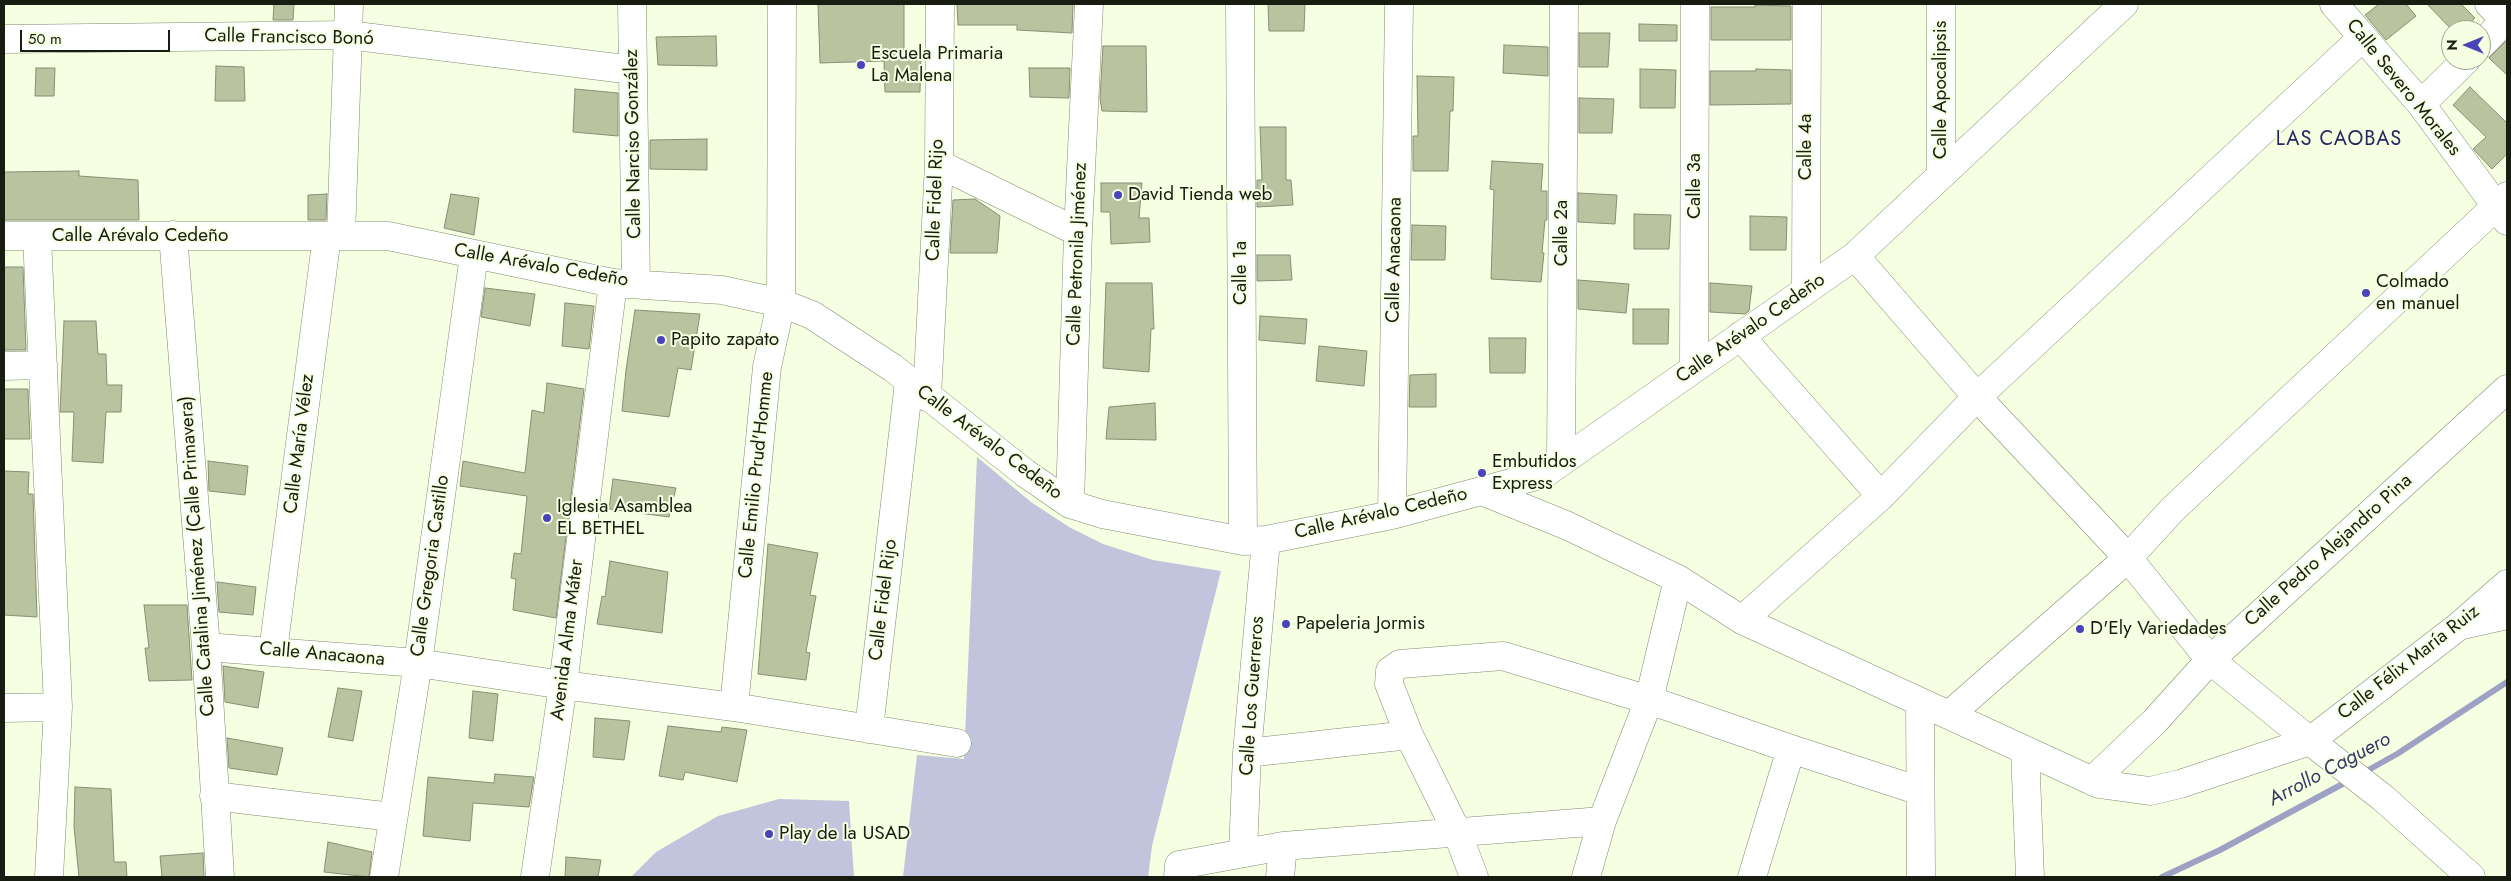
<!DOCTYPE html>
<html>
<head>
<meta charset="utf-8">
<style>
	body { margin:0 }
	#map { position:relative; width:2511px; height:881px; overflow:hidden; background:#f6ffe1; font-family:Jost,sans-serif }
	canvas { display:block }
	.frame { position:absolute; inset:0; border:5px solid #191c11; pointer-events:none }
	.north { position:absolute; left:2441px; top:20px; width:50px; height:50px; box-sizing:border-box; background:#f6ffe1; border:1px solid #9ea48e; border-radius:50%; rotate:270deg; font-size:14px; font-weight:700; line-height:20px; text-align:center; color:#191c11 }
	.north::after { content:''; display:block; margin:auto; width:18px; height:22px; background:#4a44ba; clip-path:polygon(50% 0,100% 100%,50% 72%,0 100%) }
	.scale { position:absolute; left:20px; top:30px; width:150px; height:22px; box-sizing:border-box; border:2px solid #191c11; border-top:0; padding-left:6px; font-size:15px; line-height:18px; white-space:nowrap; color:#191c11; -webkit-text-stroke:4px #f6ffe1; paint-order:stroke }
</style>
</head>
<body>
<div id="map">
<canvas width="2511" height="881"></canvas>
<div class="frame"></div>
<div class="north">N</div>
<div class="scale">50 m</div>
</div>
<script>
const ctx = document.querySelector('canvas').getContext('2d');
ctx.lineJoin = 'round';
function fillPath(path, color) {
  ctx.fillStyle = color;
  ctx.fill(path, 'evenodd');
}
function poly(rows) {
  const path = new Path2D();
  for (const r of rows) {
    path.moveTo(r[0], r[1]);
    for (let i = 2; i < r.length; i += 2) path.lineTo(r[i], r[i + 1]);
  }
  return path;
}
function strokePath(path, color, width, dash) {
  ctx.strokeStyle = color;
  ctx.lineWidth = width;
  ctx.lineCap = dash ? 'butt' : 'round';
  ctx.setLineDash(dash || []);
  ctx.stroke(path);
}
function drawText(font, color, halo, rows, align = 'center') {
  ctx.font = font + ' Jost,sans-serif';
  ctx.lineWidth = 4;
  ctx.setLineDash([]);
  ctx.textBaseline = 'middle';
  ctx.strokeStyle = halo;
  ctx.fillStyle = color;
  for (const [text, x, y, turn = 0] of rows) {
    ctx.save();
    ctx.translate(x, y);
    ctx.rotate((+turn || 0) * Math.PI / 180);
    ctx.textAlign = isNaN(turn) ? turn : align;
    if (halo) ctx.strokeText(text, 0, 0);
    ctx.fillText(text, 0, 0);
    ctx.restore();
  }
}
const green = poly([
	[977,457,1031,502,1069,527,1103,544,1153,560,1221,571,1152,846,1148,877,903,877,917,755,964,759],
	[779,799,849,801,854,877,631,877,656,852,718,816]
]);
const stream = poly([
	[2363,773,2397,754,2507,682],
	[2162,877,2220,850,2350,780]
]);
const building = poly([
	[274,4,294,4,293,20,273,20,274,4],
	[818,4,904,4,904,52,921,51,920,92,885,92,884,61,820,63,818,4],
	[957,4,1073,4,1072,33,1017,30,1017,25,958,25,957,4],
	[1268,4,1305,4,1304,31,1269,31,1268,4],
	[2379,4,2406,4,2416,16,2386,40,2365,15,2379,4],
	[2427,4,2461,4,2475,18,2462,30,2452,30,2427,4],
	[1755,5,1791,6,1791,40,1711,40,1711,7,1755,7,1755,5],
	[1639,24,1677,25,1677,41,1639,41,1639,24],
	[1579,33,1610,33,1608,67,1579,67,1579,33],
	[716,36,717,66,658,65,656,37,716,36],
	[2507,40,2507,75,2489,58,2507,40],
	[1504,45,1548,47,1548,76,1503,73,1504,45],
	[1103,46,1146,46,1147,112,1102,111,1100,98,1103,46],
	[216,66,244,67,245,101,215,101,216,66],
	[36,68,55,68,54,96,35,96,36,68],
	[1029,68,1070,68,1069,98,1030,97,1029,68],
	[1640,69,1676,70,1675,108,1640,108,1640,69],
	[1756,69,1791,70,1791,104,1710,105,1710,71,1756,71,1756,69],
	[1417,76,1454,77,1453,111,1450,111,1448,171,1413,171,1413,136,1418,136,1417,76],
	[2470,87,2507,123,2507,154,2492,169,2473,149,2486,137,2453,105,2470,87],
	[575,89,618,93,618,136,573,132,575,89],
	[1579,98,1614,99,1612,133,1579,133,1579,98],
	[1260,127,1286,127,1286,180,1291,180,1293,205,1257,207,1257,180,1262,180,1260,127],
	[707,139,707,170,650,169,650,140,707,139],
	[1492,161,1543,164,1541,191,1547,191,1547,220,1545,220,1542,253,1544,253,1541,282,1491,279,1494,190,1490,189,1492,161],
	[79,171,79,176,138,180,139,220,4,220,4,172,79,171],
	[1101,183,1142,183,1139,218,1149,218,1150,242,1111,244,1110,212,1101,212,1101,183],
	[1578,193,1617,195,1615,224,1578,222,1578,193],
	[327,194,326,220,308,220,308,195,327,194],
	[451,194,479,198,474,235,444,228,451,194],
	[975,199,1000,216,997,253,950,253,953,200,975,199],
	[1634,214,1671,215,1669,249,1634,249,1634,214],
	[1750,216,1787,217,1786,250,1750,250,1750,216],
	[1412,225,1446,226,1445,260,1411,260,1412,225],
	[1257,255,1290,255,1292,280,1257,281,1257,255],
	[4,267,23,267,26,350,4,350,4,267],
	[1578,280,1629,284,1626,313,1578,309,1578,280],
	[1106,283,1152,283,1154,329,1151,329,1149,372,1103,368,1106,283],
	[1710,283,1752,286,1749,311,1745,314,1710,312,1710,283],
	[485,288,535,294,530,326,481,317,485,288],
	[565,303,594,306,589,349,562,346,565,303],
	[1633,309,1669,309,1668,344,1633,344,1633,309],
	[635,310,700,314,691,370,678,368,669,417,622,411,626,370,635,310],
	[1260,316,1307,319,1305,344,1259,340,1260,316],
	[64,321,96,321,98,354,106,354,107,385,122,385,121,412,106,412,103,463,72,461,74,412,60,412,64,321],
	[1489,338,1526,338,1525,373,1490,373,1489,338],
	[1319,346,1367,351,1364,386,1316,381,1319,346],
	[1436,374,1436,407,1409,407,1410,375,1436,374],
	[547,383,584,389,556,618,513,610,516,579,511,578,514,553,521,554,527,496,460,486,463,461,525,473,532,410,544,413,547,383],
	[4,389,28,389,30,439,4,439,4,389],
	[1155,403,1156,440,1106,439,1109,407,1155,403],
	[208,461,248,466,245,495,209,491,208,461],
	[4,471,29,472,28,494,33,494,37,617,4,615,4,471],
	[613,479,676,488,669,517,609,509,613,479],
	[768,544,818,553,810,595,816,596,806,652,810,653,806,680,758,674,768,544],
	[610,561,668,572,662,633,597,624,602,596,605,597,610,561],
	[217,582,256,587,253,615,219,612,217,582],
	[144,605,187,605,192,680,149,681,145,648,149,648,144,605],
	[223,666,264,672,258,708,225,702,223,666],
	[338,688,362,691,353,741,328,737,338,688],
	[473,691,498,694,493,741,469,738,473,691],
	[595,718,630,721,624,760,593,757,595,718],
	[668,726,721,732,722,727,747,730,737,782,685,772,683,780,659,776,668,726],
	[227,738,283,748,277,775,229,768,227,738],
	[495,774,534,777,529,807,473,803,470,841,423,836,428,777,494,783,495,774],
	[75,787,111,789,114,862,126,862,127,877,79,877,74,827,75,787],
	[328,842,372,852,369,877,324,872,328,842],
	[203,853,204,877,162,877,160,856,203,853],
	[566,857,601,860,598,877,565,877,566,857]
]);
const minor = poly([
	[632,4,636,283],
	[1240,4,1243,541],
	[1941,4,1941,175],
	[2334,4,2421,104,2507,221],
	[2489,4,2505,21],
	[4,39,348,35,633,70],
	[2481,45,2507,18],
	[2421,104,2466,60],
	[939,164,1078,232],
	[173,235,206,647,220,877],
	[4,236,388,236,613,283,722,290,781,303,812,315,893,368,1025,473,1070,504,1102,514,1243,541,1266,540,1392,515,1544,474,1855,256,2124,4],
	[37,236,58,707,49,877],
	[341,236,349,4],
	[1855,256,1977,397,2128,558,2210,660,2310,741,2459,626,2507,584],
	[1806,290,1807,4],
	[1740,336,1881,496],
	[4,366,43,365],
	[1694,368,1695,4],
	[927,397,939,164,940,4],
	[1561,462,1564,4],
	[1482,491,1568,526,1678,579,1742,620,2099,784,2150,791,2180,784,2310,741,2383,798,2471,877],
	[1070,504,1078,232,1089,4],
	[1392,515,1399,4],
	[1742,620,1881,496,1977,397,2362,38],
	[2462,625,2507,615],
	[206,647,418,663,563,685,734,707,957,743],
	[273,651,327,236],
	[1920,702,1921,877],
	[734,707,767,367,781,303,782,4],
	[4,708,58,707],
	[1949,715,2128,558,2172,510,2507,196],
	[869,729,909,382],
	[2025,750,2030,877],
	[1247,753,1409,735],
	[2092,781,2155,721,2210,660,2507,389],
	[214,796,392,817],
	[1243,853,1247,753,1266,540],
	[384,877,418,663,474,255],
	[535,877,563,685,613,283],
	[1178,877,1179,865,1283,846,1602,821],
	[1280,877,1283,846],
	[1474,877,1457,832,1409,735,1389,684,1390,671,1400,664,1503,656,1649,700,1791,749,1920,791],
	[1586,877,1602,821,1649,700,1678,579],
	[1752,877,1791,749]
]);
const markers = [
	[861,65,5,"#4a44ba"],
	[1118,195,5,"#4a44ba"],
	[2366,293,5,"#4a44ba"],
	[661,340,5,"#4a44ba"],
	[1482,473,5,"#4a44ba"],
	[547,518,5,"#4a44ba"],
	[1286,624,5,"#4a44ba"],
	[2080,629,5,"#4a44ba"],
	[769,834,5,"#4a44ba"]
];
const streetNames = [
	["Calle Francisco Bonó",289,38,1],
	["Calle Severo Morales",2403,88,51],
	["Calle Apocalipsis",1941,90,-90],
	["Calle Narciso González",634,144,-91],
	["Calle 4a",1806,147,-90],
	["Calle 3a",1695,186,-90],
	["Calle Fidel Rijo",936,200,-88],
	["Calle 2a",1562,233,-90],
	["Calle Arévalo Cedeño",140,236],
	["Calle Petronila Jiménez",1078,254,-88],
	["Calle Anacaona",1395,260,-89],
	["Calle Arévalo Cedeño",541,266,10],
	["Calle 1a",1241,273,-90],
	["Calle Arévalo Cedeño",1751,329,-35],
	["Calle Arévalo Cedeño",989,443,37],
	["Calle María Vélez",300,444,-83],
	["Calle Emilio Prud'Homme",757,475,-84],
	["Calle Arévalo Cedeño",1381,514,-13],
	["Calle Pedro Alejandro Pina",2329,551,-42],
	["Calle Catalina Jiménez (Calle Primavera)",198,556,-94],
	["Calle Gregoria Castillo",431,566,-82],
	["Calle Fidel Rijo",884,600,-83],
	["Avenida Alma Máter",568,640,-83],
	["Calle Anacaona",322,655,5],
	["Calle Félix María Ruiz",2409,663,-38],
	["Calle Los Guerreros",1253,696,-86]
];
const poiNames = [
	["Escuela Primaria",871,54],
	["La Malena",871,76],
	["David Tienda web",1128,195],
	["Colmado",2376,282],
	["en manuel",2376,304],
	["Papito zapato",671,340],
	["Embutidos",1492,462],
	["Express",1492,484],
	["Iglesia Asamblea",557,507],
	["EL BETHEL",557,529],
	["Papeleria Jormis",1296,624],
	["D'Ely Variedades",2090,629],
	["Play de la USAD",779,834]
];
const neighbourhoodNames = [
	["LAS CAOBAS",2339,140]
];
const waterNames = [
	["Arrollo Caguero",2330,770,-28]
];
fillPath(green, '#c1c4dc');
strokePath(stream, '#9da2c4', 6);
fillPath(building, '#b9c39f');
strokePath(building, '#878f74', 1);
strokePath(minor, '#838a70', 29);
strokePath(minor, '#fff', 28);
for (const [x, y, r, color] of markers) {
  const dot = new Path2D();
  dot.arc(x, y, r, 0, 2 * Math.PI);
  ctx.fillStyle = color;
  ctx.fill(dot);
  strokePath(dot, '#f6ffe1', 2);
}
drawText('19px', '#191c11', '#f6ffe1', streetNames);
drawText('19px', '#191c11', '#f6ffe1', poiNames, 'left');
ctx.letterSpacing = '1px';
drawText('20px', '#262660', '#f6ffe1', neighbourhoodNames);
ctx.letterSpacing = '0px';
drawText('italic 20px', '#353868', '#f6ffe1', waterNames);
</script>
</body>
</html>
